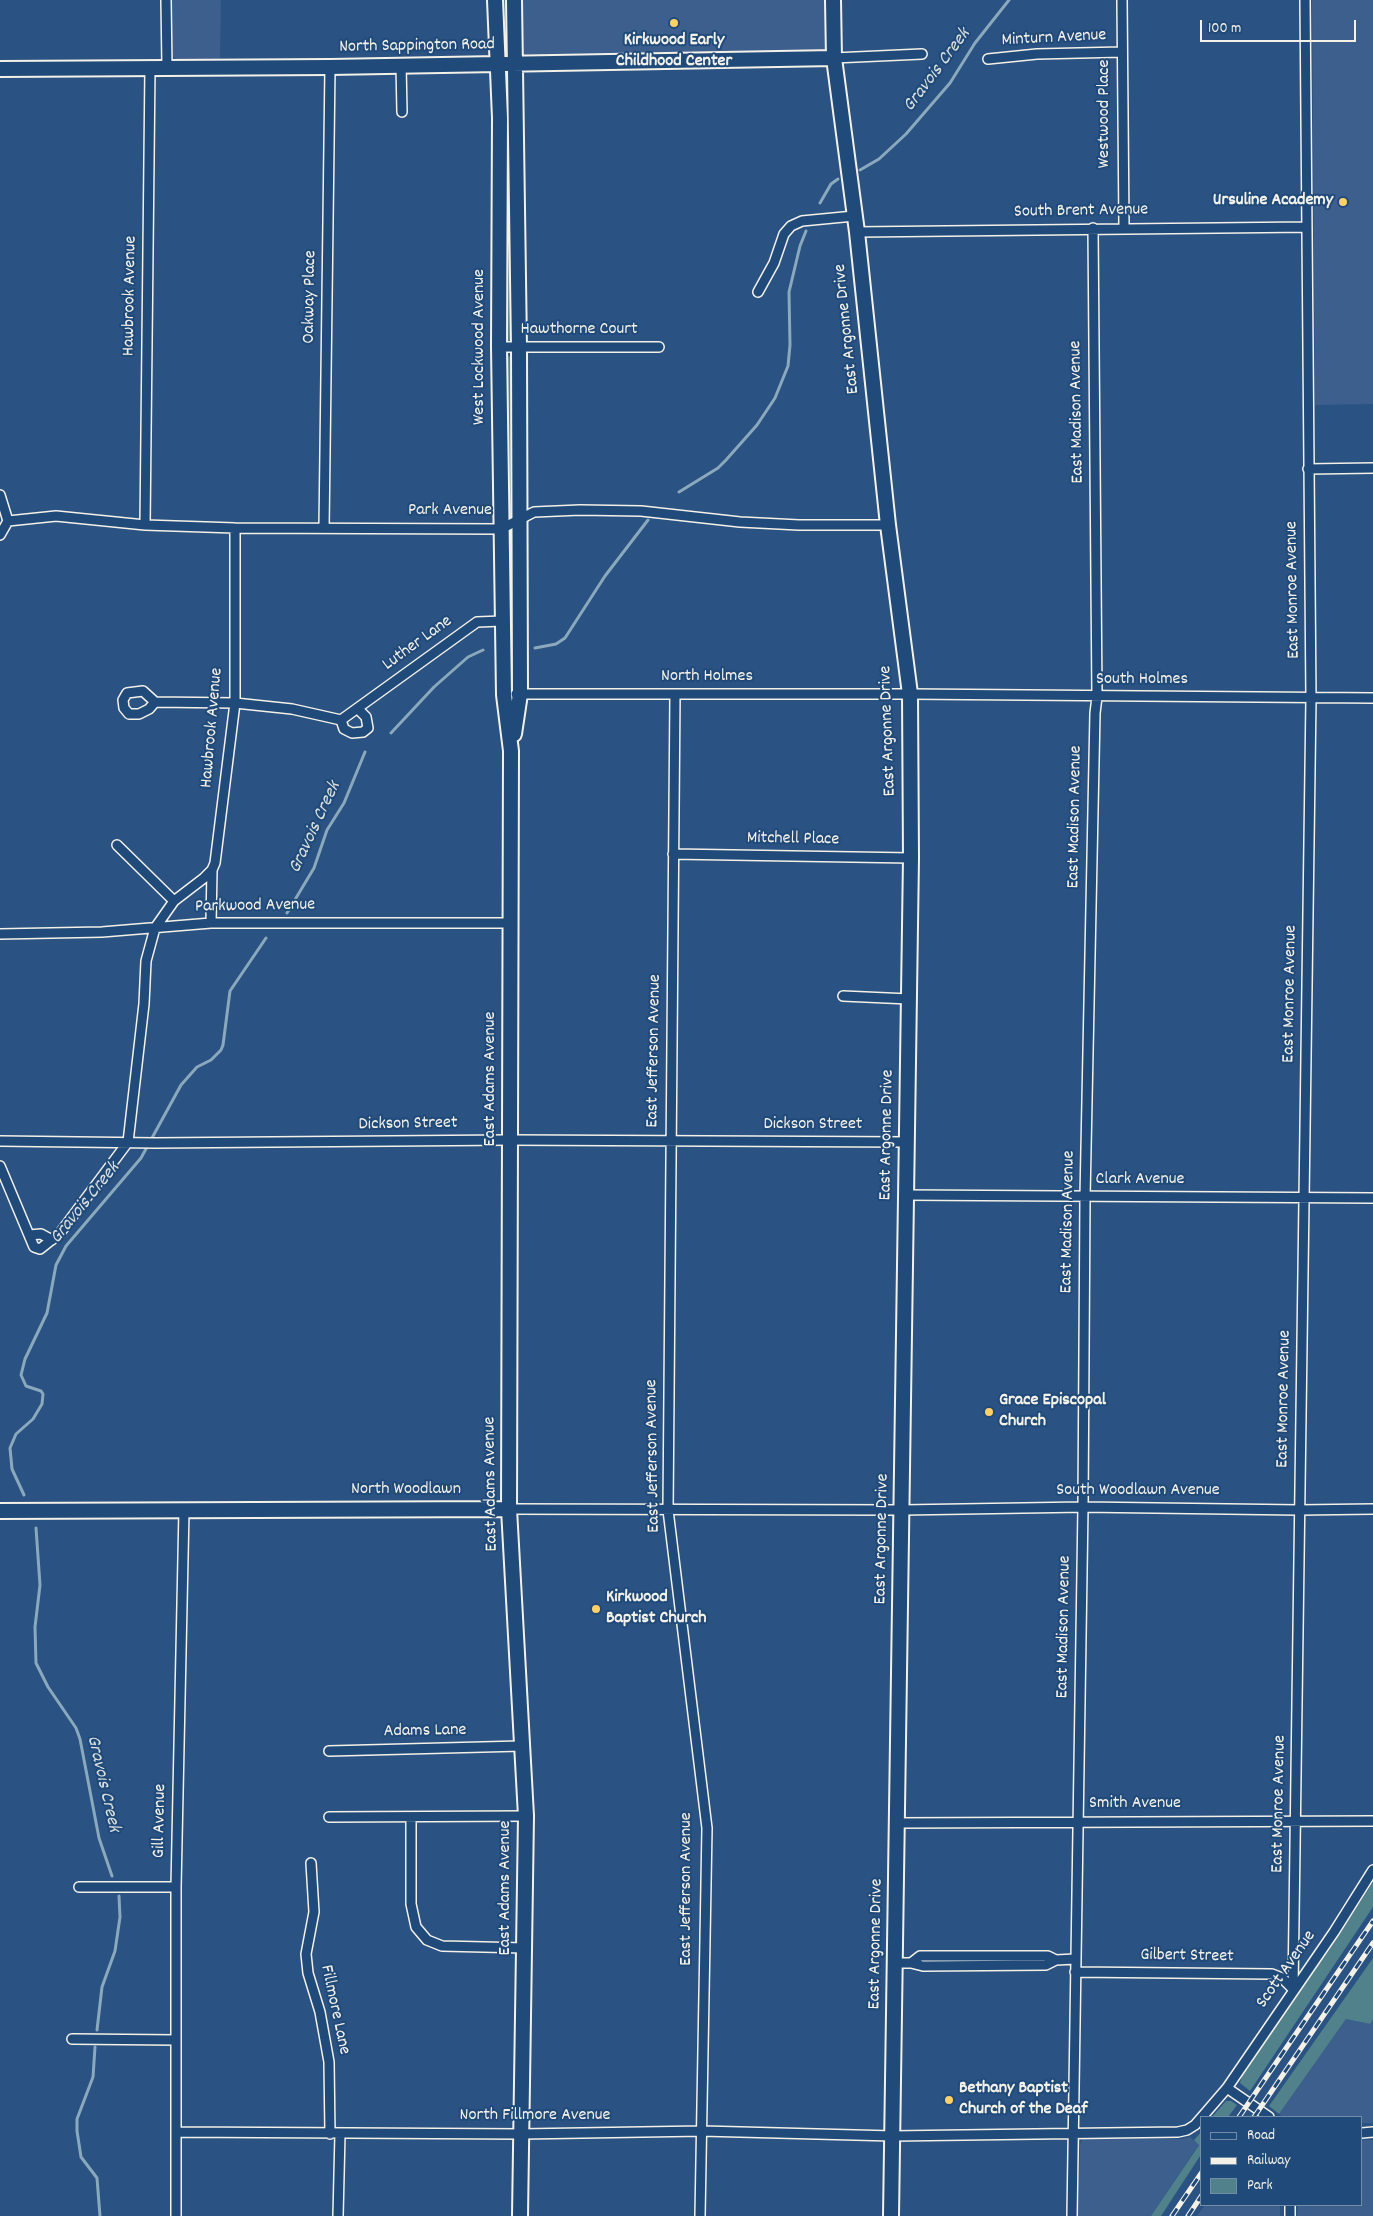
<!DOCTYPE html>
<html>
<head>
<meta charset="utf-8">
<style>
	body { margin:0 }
	#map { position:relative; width:1373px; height:2216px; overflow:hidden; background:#2a5282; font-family:Dekko,sans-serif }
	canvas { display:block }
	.legend { position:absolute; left:1200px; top:2116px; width:162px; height:90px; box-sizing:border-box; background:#1f4a7a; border:1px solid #748da6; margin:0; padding:6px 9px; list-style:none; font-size:15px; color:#f4f1e8 }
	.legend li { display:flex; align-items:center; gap:10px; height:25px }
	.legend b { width:25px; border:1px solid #748da6 }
	.scale { position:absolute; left:1200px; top:20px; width:156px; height:22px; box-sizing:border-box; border:2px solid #f4f1e8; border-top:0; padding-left:6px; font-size:15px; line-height:18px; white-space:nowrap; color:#f4f1e8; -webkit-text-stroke:4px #1f4a7a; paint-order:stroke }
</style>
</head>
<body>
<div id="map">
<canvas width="1373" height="2216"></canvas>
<ul class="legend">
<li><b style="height:6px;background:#1f4a7a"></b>Road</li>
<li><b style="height:6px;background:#f4f1e8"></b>Railway</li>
<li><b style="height:14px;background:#51818b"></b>Park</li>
</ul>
<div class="scale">100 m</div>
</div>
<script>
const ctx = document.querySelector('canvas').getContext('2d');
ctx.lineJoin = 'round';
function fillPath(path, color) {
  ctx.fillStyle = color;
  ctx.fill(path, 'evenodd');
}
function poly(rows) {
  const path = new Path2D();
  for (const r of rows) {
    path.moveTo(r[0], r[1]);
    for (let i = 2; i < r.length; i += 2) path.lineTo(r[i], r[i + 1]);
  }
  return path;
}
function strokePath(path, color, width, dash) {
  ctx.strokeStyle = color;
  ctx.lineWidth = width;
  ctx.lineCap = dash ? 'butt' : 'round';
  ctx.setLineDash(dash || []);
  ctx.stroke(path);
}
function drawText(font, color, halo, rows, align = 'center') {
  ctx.font = font + ' Dekko,sans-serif';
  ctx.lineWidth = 4;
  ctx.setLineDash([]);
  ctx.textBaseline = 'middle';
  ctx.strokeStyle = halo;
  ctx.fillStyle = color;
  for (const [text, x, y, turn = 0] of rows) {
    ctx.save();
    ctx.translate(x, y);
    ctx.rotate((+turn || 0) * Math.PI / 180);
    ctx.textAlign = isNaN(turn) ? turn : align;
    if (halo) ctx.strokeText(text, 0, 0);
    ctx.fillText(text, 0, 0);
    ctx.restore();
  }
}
const built = poly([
	[172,0,221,0,220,60,178,60,172,56],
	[520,0,827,0,827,46,825,51,818,54,527,58,520,51],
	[1312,0,1373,0,1373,404,1315,405],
	[1346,2019,1369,2024,1373,2019,1373,2123,1362,2123,1362,2117,1283,2117,1279,2114],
	[1190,2137,1199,2144,1151,2216,1078,2216,1080,2144,1083,2139,1181,2139],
	[1362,2140,1373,2140,1373,2216,1297,2216,1298,2205,1362,2205],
	[1205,2205,1280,2205,1280,2216,1197,2216]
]);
const green = poly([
	[504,0,509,0,508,47,504,47],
	[504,85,507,85,508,133,512,164,513,337,509,341,506,340],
	[507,356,512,357,514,502,510,510,507,509,505,359],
	[510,538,513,539,513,681,511,678,511,639,505,609,508,539],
	[1373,1882,1373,1907,1250,2091,1240,2083,1244,2070,1293,1998,1330,1949],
	[1373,1958,1373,2019,1370,2024,1346,2019,1279,2114,1269,2106],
	[1226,2101,1231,2101,1237,2105,1228,2117,1212,2117],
	[1202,2131,1202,2153,1161,2216,1151,2216,1199,2145,1194,2140]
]);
const stream = poly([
	[860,170,879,159,906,134,950,83,975,43,1009,0],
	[820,203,831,184,838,179],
	[679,492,718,468,726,460,757,425,775,398,788,366,790,345,789,292,800,246,806,231],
	[535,648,556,644,565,638,605,576,648,520],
	[391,733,434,687,468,657,483,650],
	[287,913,314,868,327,830,344,803,365,752],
	[24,1495,12,1469,10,1448,16,1434,33,1419,42,1404,43,1394,41,1391,26,1386,21,1375,25,1359,47,1313,56,1265,66,1246,141,1158,181,1085,197,1067,211,1060,221,1050,223,1045,230,991,266,938],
	[36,1528,40,1585,35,1627,36,1663,48,1687,76,1728,80,1739,99,1838,112,1876],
	[97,2030,102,1987,115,1951,120,1917,119,1896],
	[95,2047,93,2077,77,2119,77,2131,81,2157,97,2178,100,2216]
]);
const street = poly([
	[166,0,167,67],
	[1122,0,1124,227],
	[834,58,922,54],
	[988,59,1037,54,1122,52],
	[401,65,402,112],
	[857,232,1307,227],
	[758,292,774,263,784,234,791,226,802,221,854,216],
	[499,347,659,347],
	[1308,469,1373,468],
	[0,495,8,521],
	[8,521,56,516,145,525,235,528,501,529,534,512,580,510,641,511,740,522,799,525,888,525],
	[145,525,150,67],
	[324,528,330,67],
	[0,535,8,521],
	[516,694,910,694,1373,698],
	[675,694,668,1510,707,1828,700,2216],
	[155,702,149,709,139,714,129,714,124,708,123,700,127,693,143,691,155,702,235,703,292,709,341,720,477,622,502,621],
	[341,720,344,729,352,733,363,732,368,728,366,717,358,709],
	[117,845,174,901],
	[673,854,911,858],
	[211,923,212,870],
	[0,934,102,932,211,923,511,923],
	[843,996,909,999],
	[0,1141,155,1143,510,1140,906,1142],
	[0,1166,34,1247,40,1249,60,1233,128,1142,144,1004,146,961,155,928,174,901,204,878,212,870,215,863,235,703,235,528],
	[906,1195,1373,1198],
	[29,1235,41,1234,52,1240],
	[509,1509,903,1510,1083,1507,1299,1510,1373,1509],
	[329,1751,521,1746],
	[329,1817,526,1816],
	[411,1817,411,1904,416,1927,427,1940,442,1946,525,1948],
	[898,1823,1373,1821],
	[311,1863,314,1912,306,1954,308,1973,320,2012,329,2062,330,2134],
	[79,1887,176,1887],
	[896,1963,911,1963,923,1966,1046,1965,1056,1960,1075,1959],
	[911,1963,920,1956,1048,1956,1056,1960],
	[1075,1972,1272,1974,1282,1978,1293,1989],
	[1293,1989,1311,698,1305,0],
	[72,2039,176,2040],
	[1227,2088,1269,2117],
	[1202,2117,1227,2088,1334,1932,1373,1870],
	[176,2132,522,2134,702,2131,893,2136,1178,2132,1187,2130,1195,2125,1202,2117],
	[1362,2133,1373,2132],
	[176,2216,176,1887,184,1510],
	[338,2216,340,2134],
	[1072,2216,1083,1507,1085,1197,1095,713,1097,697,1093,228],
	[1290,2216,1290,2205]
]);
const secondary = poly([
	[495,0,500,118,499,347,504,695,511,751,509,1509,526,1816,520,2216],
	[833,0,834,58,857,232,888,525,910,694,911,858,891,2216],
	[0,69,330,67,834,58],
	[514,734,520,694,519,347,514,0],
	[0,1511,509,1509]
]);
const rail = poly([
	[1239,2117,1373,1921],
	[1254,2117,1373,1943],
	[1172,2216,1202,2172],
	[1188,2216,1202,2195]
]);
const markers = [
	[674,23,5,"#ffd166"],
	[1343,202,5,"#ffd166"],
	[989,1412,5,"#ffd166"],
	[596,1609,5,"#ffd166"],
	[949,2100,5,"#ffd166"]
];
const streetNames = [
	["Minturn Avenue",1054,39,-3],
	["North Sappington Road",417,47,-1],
	["Westwood Place",1106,114,-90],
	["South Brent Avenue",1081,212,-1],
	["Hawbrook Avenue",131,296,-89],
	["Oakway Place",311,297,-89],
	["East Argonne Drive",848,329,-96],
	["Hawthorne Court",579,331],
	["West Lockwood Avenue",481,347,-90],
	["East Madison Avenue",1078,412,-91],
	["Park Avenue",450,512],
	["East Monroe Avenue",1294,590,-91],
	["Luther Lane",418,644,-36],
	["North Holmes",707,678],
	["South Holmes",1142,681],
	["Hawbrook Avenue",213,728,-85],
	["East Argonne Drive",889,731,-92],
	["East Madison Avenue",1076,817,-89],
	["Mitchell Place",793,840,1],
	["Parkwood Avenue",255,907,-1],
	["East Monroe Avenue",1291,994,-89],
	["East Jefferson Avenue",655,1051,-89],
	["East Adams Avenue",492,1079,-90],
	["Dickson Street",408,1125,-1],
	["Dickson Street",813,1126],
	["East Argonne Drive",888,1135,-89],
	["Clark Avenue",1140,1181],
	["East Madison Avenue",1069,1222,-89],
	["East Monroe Avenue",1285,1399,-89],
	["East Jefferson Avenue",654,1456,-91],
	["East Adams Avenue",492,1484,-91],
	["North Woodlawn",406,1491],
	["South Woodlawn Avenue",1138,1492],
	["East Argonne Drive",883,1539,-89],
	["East Madison Avenue",1065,1627,-89],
	["Adams Lane",425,1732,-1],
	["East Monroe Avenue",1280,1804,-89],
	["Smith Avenue",1135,1805],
	["Gill Avenue",161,1821,-89],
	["East Adams Avenue",507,1888,-90],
	["East Jefferson Avenue",688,1889,-90],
	["East Argonne Drive",877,1944,-89],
	["Gilbert Street",1187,1957,1],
	["Scott Avenue",1287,1970,-55],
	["Fillmore Lane",334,2010,78],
	["North Fillmore Avenue",535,2117]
];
const poiNames = [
	["Kirkwood Early",674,42,"center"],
	["Childhood Center",674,63,"center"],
	["Ursuline Academy",1333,202,"right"],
	["Grace Episcopal",999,1402],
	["Church",999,1423],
	["Kirkwood",606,1599],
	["Baptist Church",606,1620],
	["Bethany Baptist",959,2090],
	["Church of the Deaf",959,2111]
];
const waterNames = [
	["Gravois Creek",938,71,-53],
	["Gravois Creek",316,828,-65],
	["Gravois Creek",86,1204,-51],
	["Gravois Creek",102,1784,77]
];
fillPath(built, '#3d5f8e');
fillPath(green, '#51818b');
strokePath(stream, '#8aa9bd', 3);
strokePath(street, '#f4f1e8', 12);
strokePath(secondary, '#f4f1e8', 18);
strokePath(street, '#1f4a7a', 9);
strokePath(secondary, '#1f4a7a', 14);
strokePath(rail, '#f4f1e8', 5);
strokePath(rail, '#1f4a7a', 3, [9]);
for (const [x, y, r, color] of markers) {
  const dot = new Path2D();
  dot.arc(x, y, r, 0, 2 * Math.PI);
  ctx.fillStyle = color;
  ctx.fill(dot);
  strokePath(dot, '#1f4a7a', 2);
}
drawText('18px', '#f4f1e8', '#1f4a7a', streetNames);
drawText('bold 18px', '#f4f1e8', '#1f4a7a', poiNames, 'left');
drawText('italic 19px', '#dadfdd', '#1f4a7a', waterNames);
</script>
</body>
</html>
